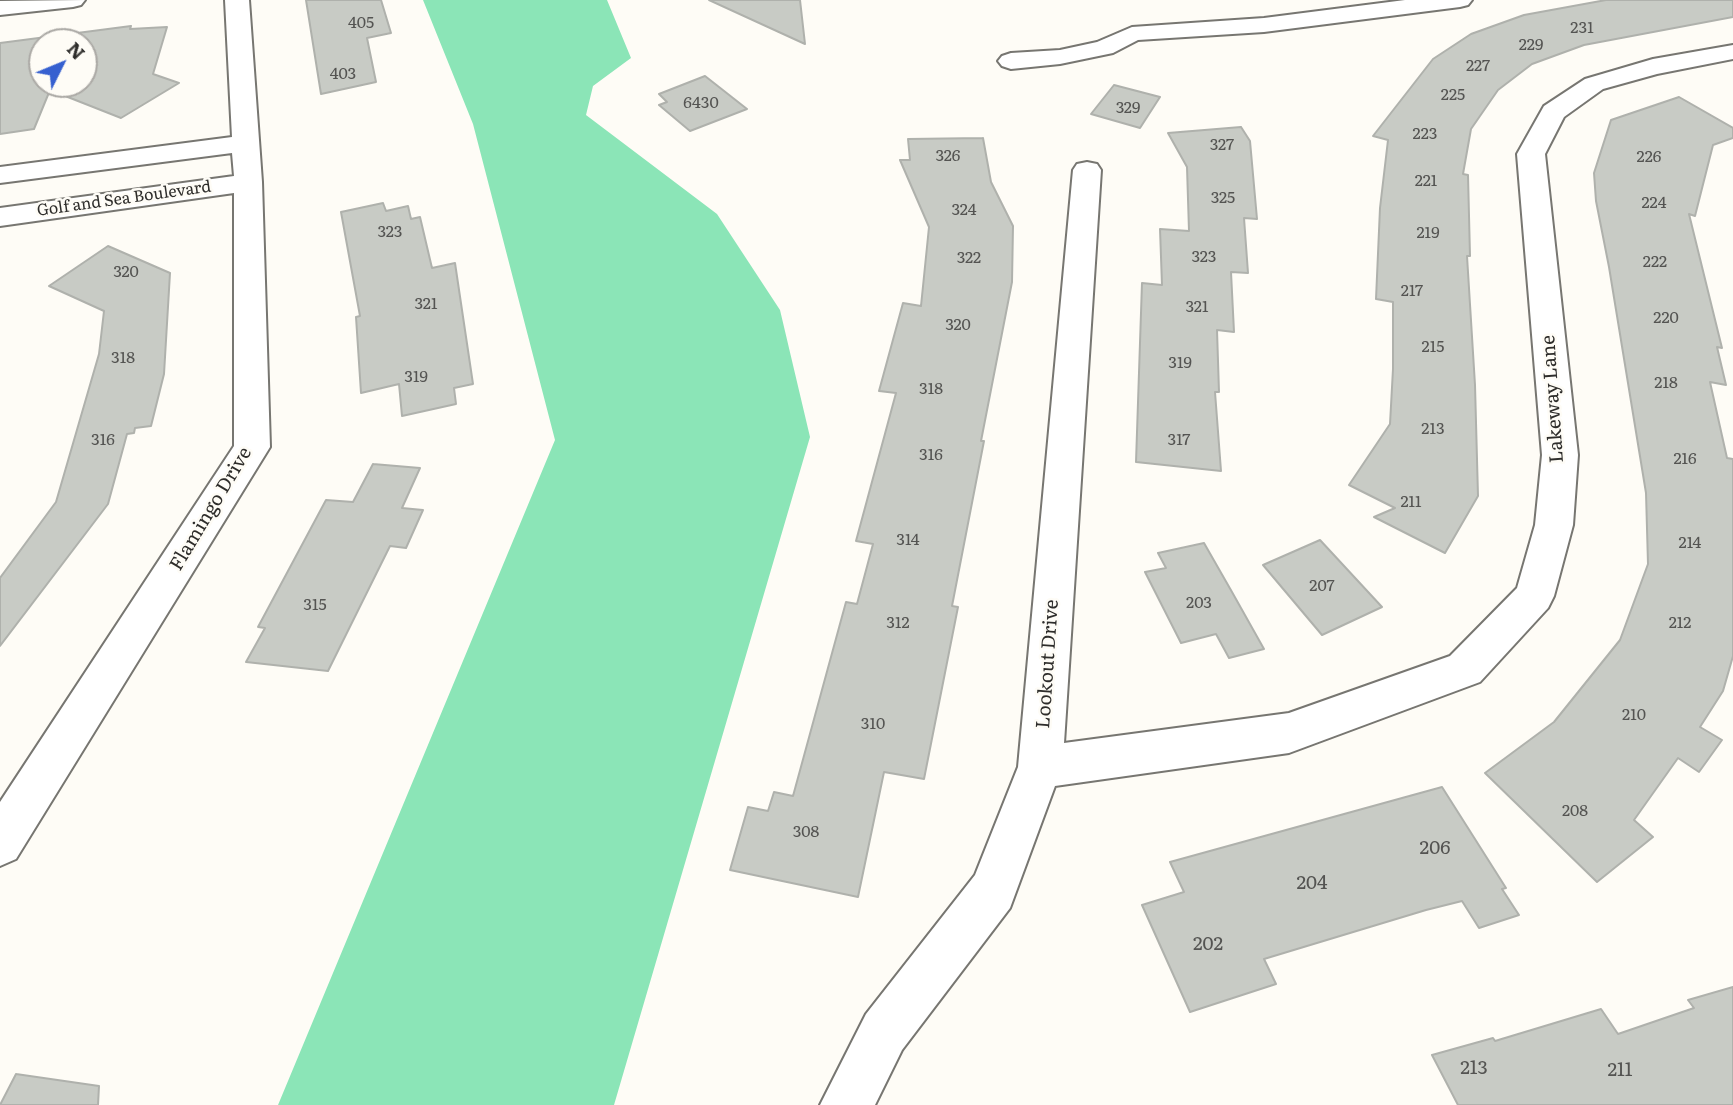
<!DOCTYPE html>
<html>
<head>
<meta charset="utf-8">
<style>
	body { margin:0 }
	#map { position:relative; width:1733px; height:1105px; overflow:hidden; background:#fefcf6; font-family:Literata,serif }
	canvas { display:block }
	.north { position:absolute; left:28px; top:28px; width:70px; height:70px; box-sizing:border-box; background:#fefcf6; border:2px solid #aba9a5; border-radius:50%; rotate:47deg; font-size:19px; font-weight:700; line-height:28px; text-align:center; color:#2e2d2b }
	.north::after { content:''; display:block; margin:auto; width:24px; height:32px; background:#3660d0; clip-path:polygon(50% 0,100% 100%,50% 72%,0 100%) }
</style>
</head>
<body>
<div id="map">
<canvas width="1733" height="1105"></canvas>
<div class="north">N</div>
</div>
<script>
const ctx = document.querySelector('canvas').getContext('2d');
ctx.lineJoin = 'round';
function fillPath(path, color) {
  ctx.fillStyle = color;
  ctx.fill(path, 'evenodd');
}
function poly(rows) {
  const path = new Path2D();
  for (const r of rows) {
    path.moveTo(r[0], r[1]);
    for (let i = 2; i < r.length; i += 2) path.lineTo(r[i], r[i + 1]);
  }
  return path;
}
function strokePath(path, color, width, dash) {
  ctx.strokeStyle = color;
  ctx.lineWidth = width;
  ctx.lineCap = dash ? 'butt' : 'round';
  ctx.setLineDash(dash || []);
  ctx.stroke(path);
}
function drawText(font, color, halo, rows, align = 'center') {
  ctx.font = font + ' Literata,serif';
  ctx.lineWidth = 5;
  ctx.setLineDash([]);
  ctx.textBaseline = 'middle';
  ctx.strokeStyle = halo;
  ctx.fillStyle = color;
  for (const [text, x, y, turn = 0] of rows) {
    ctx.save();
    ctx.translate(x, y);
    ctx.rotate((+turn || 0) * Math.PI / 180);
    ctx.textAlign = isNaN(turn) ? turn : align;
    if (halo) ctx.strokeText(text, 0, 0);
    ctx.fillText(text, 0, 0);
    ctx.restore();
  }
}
const water = poly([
	[423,0,607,0,631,58,593,86,586,115,717,214,780,310,810,437,614,1105,278,1105,555,440,473,124]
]);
const building = poly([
	[306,0,381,0,391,33,367,38,376,82,321,94,306,0],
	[709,0,800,0,805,44,709,0],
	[1606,0,1733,0,1733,17,1584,45,1532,64,1498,90,1471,129,1463,174,1468,175,1470,256,1467,256,1475,385,1478,496,1445,553,1374,517,1395,508,1349,485,1390,424,1393,369,1393,302,1376,299,1380,208,1388,140,1373,136,1433,59,1471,34,1524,15,1606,0],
	[131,26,130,29,167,27,153,74,179,83,121,118,50,90,34,129,0,134,0,43,131,26],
	[42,42,84,42,84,84,42,84,42,42],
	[705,76,747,109,690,131,659,105,667,102,659,94,705,76],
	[1114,85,1160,97,1140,128,1091,114,1114,85],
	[1679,97,1733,128,1733,138,1713,145,1695,216,1689,214,1722,348,1717,347,1726,385,1710,382,1727,458,1733,459,1733,656,1723,691,1700,727,1722,740,1699,772,1678,758,1634,820,1653,837,1597,882,1485,773,1554,722,1620,640,1648,564,1646,493,1609,267,1596,201,1594,173,1611,120,1679,97],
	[1241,127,1250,141,1257,219,1244,218,1248,273,1231,272,1234,332,1217,330,1219,392,1215,392,1221,471,1136,462,1142,283,1162,285,1160,229,1189,231,1187,167,1168,133,1241,127],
	[983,138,991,182,1013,226,1012,282,981,441,984,441,952,606,958,607,924,779,884,772,858,897,730,870,748,807,768,811,774,792,793,796,846,602,857,604,873,544,856,541,896,393,879,391,903,303,921,306,929,227,900,160,910,160,908,139,983,138],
	[383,203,386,211,408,206,411,219,420,217,432,268,455,263,473,384,454,388,456,404,402,416,399,384,361,393,356,317,360,316,341,212,383,203],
	[108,246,170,273,164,374,151,426,135,428,134,433,127,434,108,504,0,646,0,578,56,502,99,354,104,311,49,286,108,246],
	[373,464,420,468,402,508,423,510,406,548,390,546,328,671,246,662,265,628,258,627,326,500,353,502,373,464],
	[1320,540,1382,607,1322,635,1263,565,1320,540],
	[1204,543,1232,592,1264,649,1229,658,1216,634,1181,643,1145,572,1166,568,1158,553,1204,543],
	[1442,787,1506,888,1502,889,1519,915,1479,928,1462,901,1426,910,1264,959,1276,984,1190,1012,1142,905,1184,892,1170,862,1442,787],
	[1733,987,1733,1105,1458,1105,1432,1055,1493,1038,1495,1041,1601,1009,1618,1034,1694,1008,1688,1000,1733,987],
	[16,1074,99,1086,98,1105,0,1105,16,1074]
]);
const minor = poly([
	[85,0,81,5,73,7,0,15,0,1,85,0],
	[225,0,249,0,262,182,270,447,16,859,0,866,0,802,234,446,234,193,0,226,0,208,234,176,232,153,0,183,0,167,232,137,225,0],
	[1405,0,1472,0,1468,5,1460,7,1264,32,1138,40,1113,53,1060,64,1011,69,1002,66,998,61,1002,56,1011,53,1060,50,1097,42,1132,27,1264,18,1405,0],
	[1733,45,1733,59,1657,74,1603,89,1564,117,1545,154,1578,455,1573,525,1554,596,1548,608,1480,682,1289,753,1055,786,1010,908,902,1050,875,1105,820,1105,866,1014,975,875,1018,767,1073,170,1077,164,1087,162,1097,164,1101,170,1064,743,1289,713,1450,656,1517,588,1535,525,1542,455,1517,154,1544,106,1585,79,1653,59,1733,45]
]);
const numberNames = [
	["405",361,23],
	["231",1582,28],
	["229",1531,45],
	["227",1478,66],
	["403",343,74],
	["225",1453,95],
	["6430",701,103],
	["329",1128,108],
	["223",1425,134],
	["327",1222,145],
	["326",948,156],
	["226",1649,157],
	["221",1426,181],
	["325",1223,198],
	["224",1654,203],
	["324",964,210],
	["323",390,232],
	["219",1428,233],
	["323",1204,257],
	["322",969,258],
	["222",1655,262],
	["320",126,272],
	["217",1412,291],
	["321",426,304],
	["321",1197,307],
	["220",1666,318],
	["320",958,325],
	["215",1433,347],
	["318",123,358],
	["319",1180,363],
	["319",416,377],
	["218",1666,383],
	["318",931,389],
	["213",1433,429],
	["316",103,440],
	["317",1179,440],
	["316",931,455],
	["216",1685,459],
	["211",1411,502],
	["314",908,540],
	["214",1690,543],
	["207",1322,586],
	["203",1199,603],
	["315",315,605],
	["312",898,623],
	["212",1680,623],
	["210",1634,715],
	["310",873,724],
	["208",1575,811],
	["308",806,832]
];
const farStreetnames = [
	["Golf and Sea Boulevard",124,199,-8]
];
const streetNames = [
	["Lakeway Lane",1553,399,-94],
	["Flamingo Drive",211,509,-59],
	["Lookout Drive",1048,664,-86]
];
const nearNumbernames = [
	["206",1435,848],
	["204",1312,883],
	["202",1208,944],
	["213",1474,1068],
	["211",1620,1070]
];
fillPath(water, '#8be5b7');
fillPath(building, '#c8cbc5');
strokePath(building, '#afb1ac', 2);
strokePath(minor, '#777671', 4);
fillPath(minor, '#fff');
drawText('16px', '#545452', null, numberNames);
drawText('16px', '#2e2d2b', '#fefcf6', farStreetnames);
drawText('19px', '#2e2d2b', '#fefcf6', streetNames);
drawText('19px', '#545452', null, nearNumbernames);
</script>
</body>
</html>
